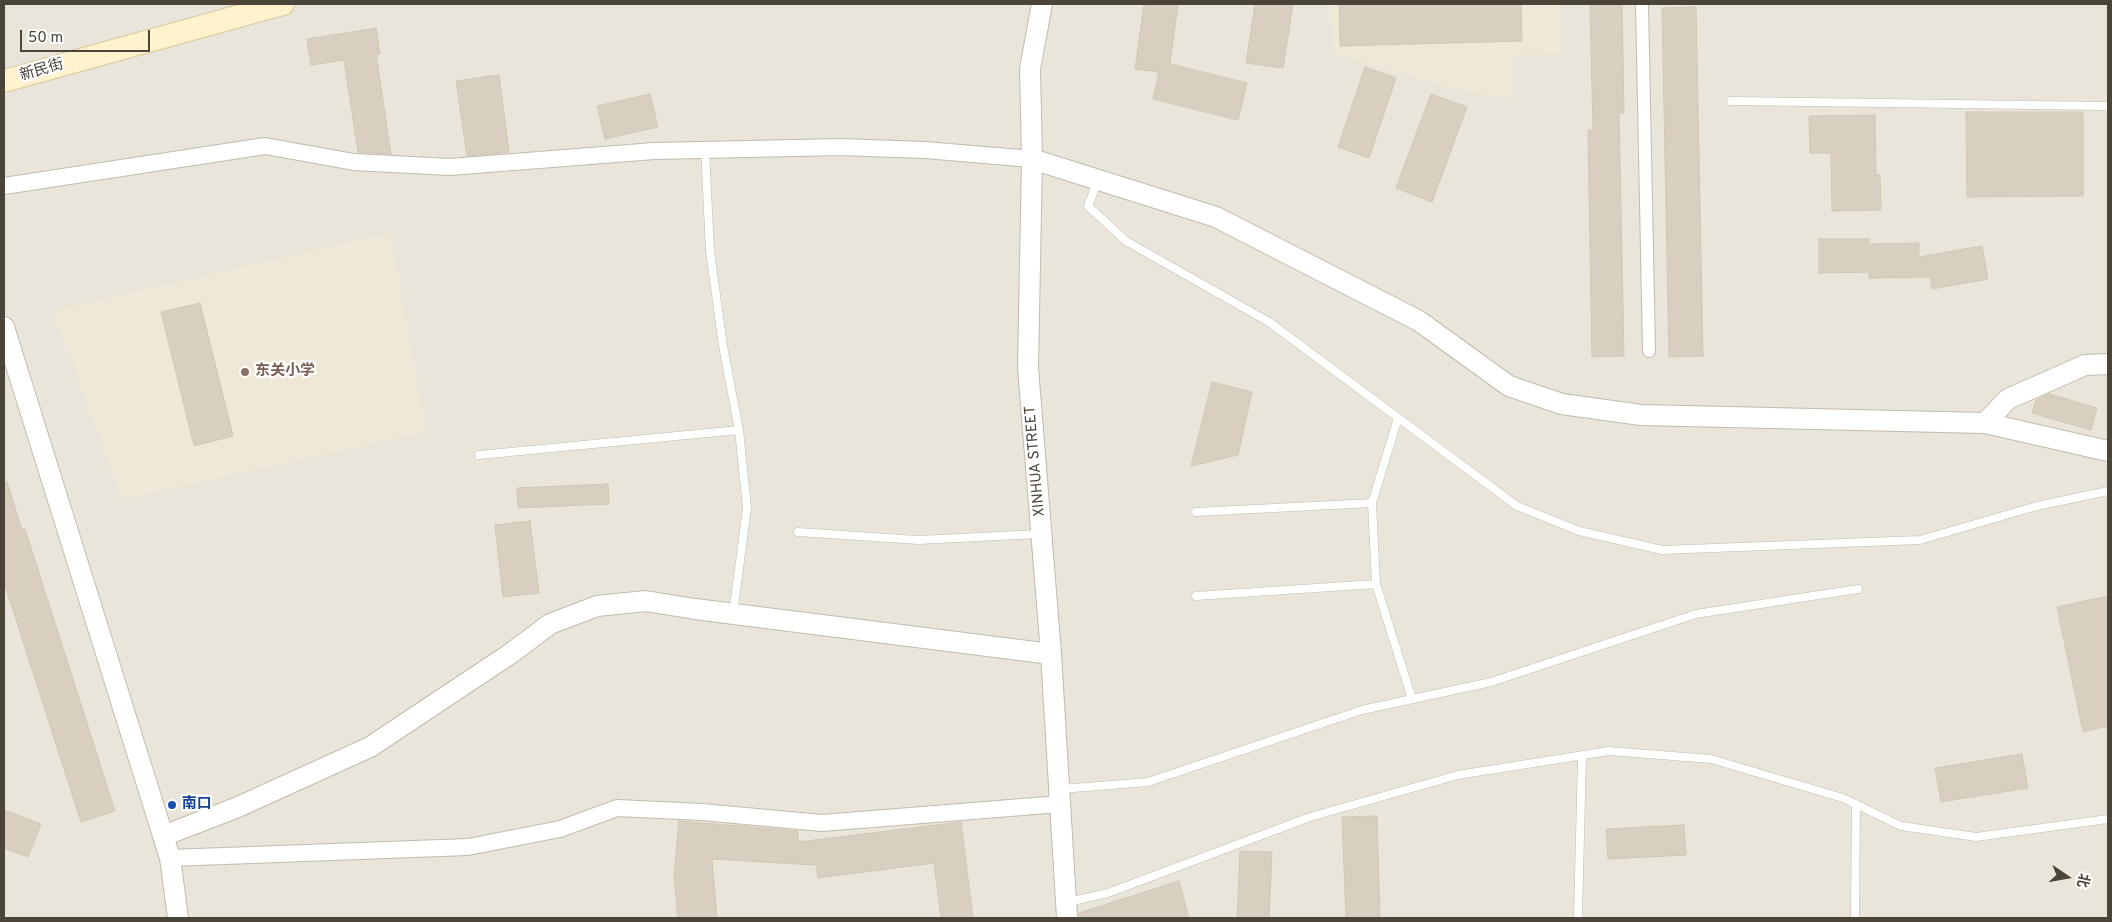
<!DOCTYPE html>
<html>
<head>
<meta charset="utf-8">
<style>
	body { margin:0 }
	#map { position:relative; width:2112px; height:922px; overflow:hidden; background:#f6f3ec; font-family:Overpass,"Noto Sans SC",sans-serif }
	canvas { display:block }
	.frame { position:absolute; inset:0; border:5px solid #4b4439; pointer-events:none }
	.north { position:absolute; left:2042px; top:852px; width:50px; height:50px; -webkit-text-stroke:4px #fff; paint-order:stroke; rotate:102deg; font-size:14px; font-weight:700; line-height:20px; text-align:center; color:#4b4439 }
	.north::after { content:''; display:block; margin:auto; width:18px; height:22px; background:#4b4439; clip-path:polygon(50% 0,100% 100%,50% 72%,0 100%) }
	.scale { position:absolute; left:20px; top:30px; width:130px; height:22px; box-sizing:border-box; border:2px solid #4b4439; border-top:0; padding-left:6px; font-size:15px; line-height:18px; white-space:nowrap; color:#4b4439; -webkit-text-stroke:4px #fff; paint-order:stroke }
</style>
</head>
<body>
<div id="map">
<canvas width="2112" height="922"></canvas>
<div class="frame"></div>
<div class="north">北</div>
<div class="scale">50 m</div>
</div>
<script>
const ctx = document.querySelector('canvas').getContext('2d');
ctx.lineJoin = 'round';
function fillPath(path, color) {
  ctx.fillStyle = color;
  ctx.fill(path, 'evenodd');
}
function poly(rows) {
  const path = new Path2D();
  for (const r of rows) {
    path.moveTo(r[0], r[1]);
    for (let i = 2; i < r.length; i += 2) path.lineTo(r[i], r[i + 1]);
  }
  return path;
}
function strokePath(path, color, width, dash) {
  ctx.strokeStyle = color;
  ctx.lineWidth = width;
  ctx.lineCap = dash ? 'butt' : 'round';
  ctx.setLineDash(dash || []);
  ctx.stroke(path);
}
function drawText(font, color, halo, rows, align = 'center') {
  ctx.font = font + ' Overpass,"Noto Sans SC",sans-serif';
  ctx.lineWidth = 4.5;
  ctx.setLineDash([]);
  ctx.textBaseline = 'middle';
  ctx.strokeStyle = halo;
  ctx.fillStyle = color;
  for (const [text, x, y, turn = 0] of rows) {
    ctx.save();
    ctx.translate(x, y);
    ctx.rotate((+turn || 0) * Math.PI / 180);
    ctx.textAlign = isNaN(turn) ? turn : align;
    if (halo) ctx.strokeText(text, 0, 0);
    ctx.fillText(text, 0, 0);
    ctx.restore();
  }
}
const residential = poly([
	[4,4,2108,4,2108,918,4,918]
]);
const education = poly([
	[1330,4,1560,4,1562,53,1510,55,1510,98,1459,90,1331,53],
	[390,233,426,432,122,499,53,311]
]);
const building = poly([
	[1144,4,1178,4,1170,64,1247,83,1238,120,1153,99,1159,72,1135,69,1144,4],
	[1255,4,1293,4,1283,68,1246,63,1255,4],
	[1339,4,1521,4,1522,41,1340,46,1339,4],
	[1590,4,1622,4,1624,113,1619,113,1624,356,1592,357,1588,130,1593,130,1590,4],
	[1696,7,1703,356,1669,357,1662,8,1696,7],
	[376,28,380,54,376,54,391,154,389,154,358,152,344,60,311,65,307,39,376,28],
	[1365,67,1396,78,1369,158,1338,147,1365,67],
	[499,75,509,152,467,156,456,81,499,75],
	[650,94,658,127,605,139,597,106,650,94],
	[1431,94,1467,107,1432,202,1396,188,1431,94],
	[1966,112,2083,112,2083,196,1967,197,1966,112],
	[1875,115,1876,175,1880,175,1881,210,1832,211,1831,153,1810,153,1809,116,1875,115],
	[1819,239,1869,239,1869,244,1919,243,1919,257,1982,246,1988,279,1932,289,1930,277,1869,278,1869,272,1819,273,1819,239],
	[200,303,233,436,194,446,161,312,200,303],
	[1212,382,1252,392,1238,455,1191,466,1212,382],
	[2049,394,2097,408,2091,430,2032,413,2036,400,2049,394],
	[7,482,22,530,25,529,115,811,81,822,4,582,4,483,7,482],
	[608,484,609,504,518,508,517,488,608,484],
	[530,521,539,593,503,597,495,525,530,521],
	[2108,596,2108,726,2083,732,2057,607,2108,596],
	[2022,754,2028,788,1941,802,1935,768,2022,754],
	[4,810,41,824,28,857,4,848,4,810],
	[1377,816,1380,918,1346,918,1342,817,1377,816],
	[679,821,798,831,798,842,961,822,973,918,941,918,934,863,818,878,816,865,712,859,717,918,678,918,674,876,679,821],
	[1684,825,1686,855,1608,859,1606,829,1684,825],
	[1240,851,1272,852,1269,918,1237,918,1240,851],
	[1179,881,1189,918,1079,918,1079,913,1179,881]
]);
const service = poly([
	[1731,101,2108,106],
	[705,150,710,251,723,346,739,430,747,508,733,614],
	[1098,180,1088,206,1126,241,1269,322,1517,506,1579,531,1662,550,1920,540,2037,506,2108,491],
	[479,455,739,430],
	[1196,512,1372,503,1398,418],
	[798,532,918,540,1039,534],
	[1376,584,1412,699],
	[1196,596,1376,584,1372,503],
	[1061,789,1148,782,1362,710,1491,682,1696,614,1858,589],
	[1068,902,1108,893,1310,817,1458,775,1609,751,1711,759,1843,798,1901,826,1976,837,2108,819],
	[1578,918,1582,755],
	[1855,918,1856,804]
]);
const pedestrian = poly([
	[1642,4,1649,351]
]);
const minor = poly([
	[4,186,265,146,354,162,450,167,654,151,841,147,925,150,1032,159],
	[170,858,468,847,560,829,617,808,702,812,822,823,1060,804]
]);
const tertiary = poly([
	[1042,4,1030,69,1032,159,1028,368,1051,654,1067,918],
	[1032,159,1216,217,1419,321,1509,386,1562,404,1641,415,1985,423,2108,451],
	[4,327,170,858,178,918],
	[1985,423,2008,399,2085,365,2108,364],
	[163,836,238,807,370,747,510,654,550,624,597,606,646,601,695,609,1051,654]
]);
const secondary = poly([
	[4,81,283,4]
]);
const markers = [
	[245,372,5,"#8d6e63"],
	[172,805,5,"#1a4fb4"]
];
const streetNames = [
	["新民街",42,71,-16],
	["XINHUA STREET",1036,461,-95]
];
const educationNames = [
	["东关小学",255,372]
];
const transitNames = [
	["南口",182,805]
];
fillPath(residential, '#eae5da');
fillPath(education, '#efe8d6');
fillPath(building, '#d8cfc1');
strokePath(building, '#d3c7b4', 1);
strokePath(service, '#c2bbae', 9);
strokePath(pedestrian, '#c2bbae', 14);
strokePath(minor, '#c2bbae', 18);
strokePath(tertiary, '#c2bbae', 22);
strokePath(secondary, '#d6c79b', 24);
strokePath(service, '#fff', 8);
strokePath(pedestrian, '#fff', 12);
strokePath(minor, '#fff', 16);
strokePath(tertiary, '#fff', 20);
strokePath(secondary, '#fff3cd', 22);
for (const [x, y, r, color] of markers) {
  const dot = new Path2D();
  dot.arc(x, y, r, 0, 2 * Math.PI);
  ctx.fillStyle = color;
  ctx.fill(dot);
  strokePath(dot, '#fff', 2);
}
drawText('15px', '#4b4439', '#fff', streetNames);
drawText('bold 15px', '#785e54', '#fff', educationNames, 'left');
drawText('bold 15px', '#164399', '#fff', transitNames, 'left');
</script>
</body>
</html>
